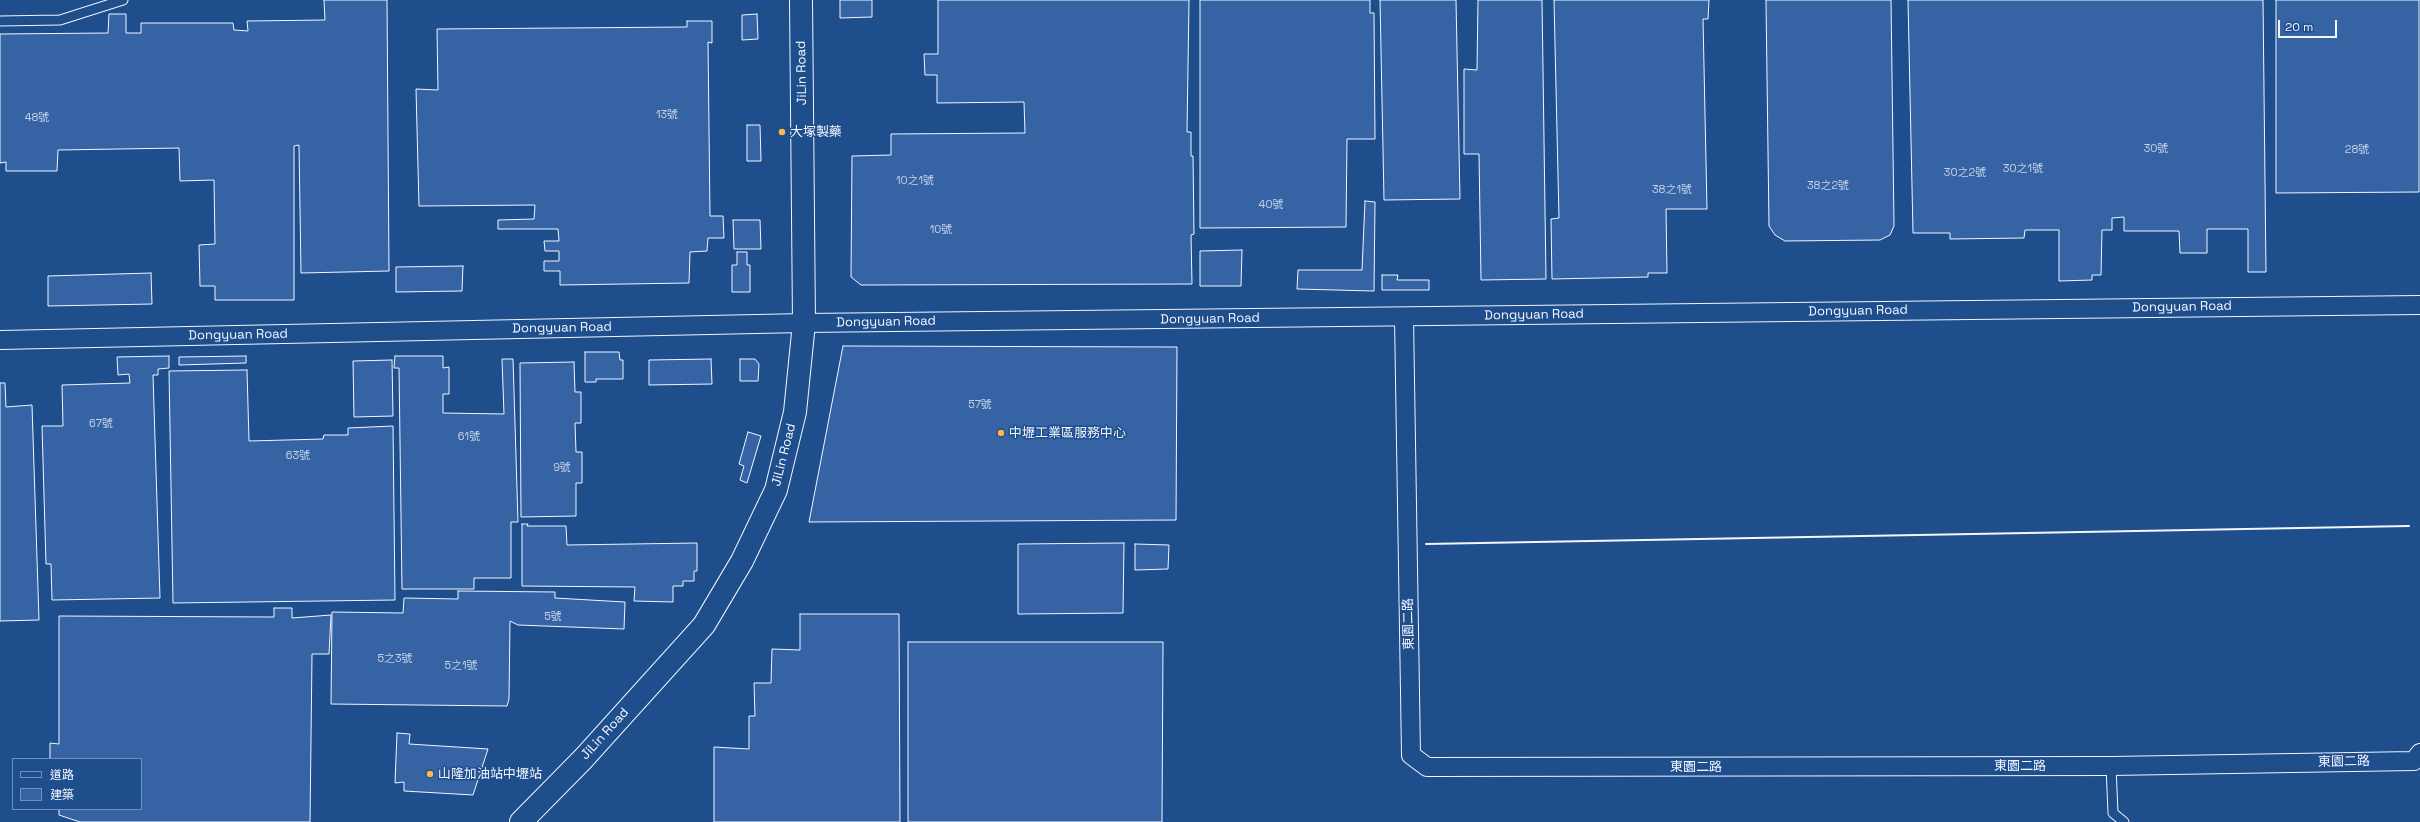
<!DOCTYPE html>
<html>
<head>
<meta charset="utf-8">
<style>
	body { margin:0 }
	#map { position:relative; width:2420px; height:822px; overflow:hidden; background:#1f4e8c; font-family:"Space Grotesk","Noto Sans TC",sans-serif }
	canvas { display:block }
	.legend { position:absolute; left:12px; top:758px; width:130px; height:52px; box-sizing:border-box; background:#1f4e8c; border:1px solid #7391ba; margin:0; padding:5px 7px; list-style:none; font-size:12px; color:#f2f6ff }
	.legend li { display:flex; align-items:center; gap:8px; height:20px }
	.legend b { width:20px; border:1px solid #7391ba }
	.scale { position:absolute; left:2278px; top:20px; width:59px; height:18px; box-sizing:border-box; border:2px solid #f2f6ff; border-top:0; padding-left:5px; font-size:12px; line-height:14px; white-space:nowrap; color:#f2f6ff; -webkit-text-stroke:3px #1f4e8c; paint-order:stroke }
</style>
</head>
<body>
<div id="map">
<canvas width="2420" height="822"></canvas>
<ul class="legend">
<li><b style="height:5px;background:#1f4e8c"></b>道路</li>
<li><b style="height:11px;background:#3563a3"></b>建築</li>
</ul>
<div class="scale">20 m</div>
</div>
<script>
const ctx = document.querySelector('canvas').getContext('2d');
ctx.lineJoin = 'round';
function fillPath(path, color) {
  ctx.fillStyle = color;
  ctx.fill(path, 'evenodd');
}
function poly(rows) {
  const path = new Path2D();
  for (const r of rows) {
    path.moveTo(r[0], r[1]);
    for (let i = 2; i < r.length; i += 2) path.lineTo(r[i], r[i + 1]);
  }
  return path;
}
function strokePath(path, color, width, dash) {
  ctx.strokeStyle = color;
  ctx.lineWidth = width;
  ctx.lineCap = dash ? 'butt' : 'round';
  ctx.setLineDash(dash || []);
  ctx.stroke(path);
}
function drawText(font, color, halo, rows, align = 'center') {
  ctx.font = font + ' "Space Grotesk","Noto Sans TC",sans-serif';
  ctx.lineWidth = 3;
  ctx.setLineDash([]);
  ctx.textBaseline = 'middle';
  ctx.strokeStyle = halo;
  ctx.fillStyle = color;
  for (const [text, x, y, turn = 0] of rows) {
    ctx.save();
    ctx.translate(x, y);
    ctx.rotate((+turn || 0) * Math.PI / 180);
    ctx.textAlign = isNaN(turn) ? turn : align;
    if (halo) ctx.strokeText(text, 0, 0);
    ctx.fillText(text, 0, 0);
    ctx.restore();
  }
}
const building = poly([
	[324,0,387,0,389,271,301,273,299,145,294,146,294,300,215,300,215,286,200,286,199,245,215,244,214,180,180,181,179,148,58,150,57,171,6,171,6,162,0,163,0,34,108,33,109,14,126,14,126,33,141,33,141,23,233,23,234,30,248,31,247,21,325,20,324,0],
	[840,0,872,0,872,17,840,18,840,0],
	[938,0,1189,0,1187,132,1191,132,1191,156,1193,156,1194,234,1191,235,1192,284,861,285,851,277,852,156,891,155,891,134,1025,133,1024,102,937,103,937,75,925,75,924,54,938,54,938,0],
	[1200,0,1370,0,1370,13,1374,13,1375,139,1347,139,1346,227,1200,228,1200,0],
	[1380,0,1456,0,1460,199,1384,200,1380,0],
	[1478,0,1542,0,1546,279,1481,280,1479,154,1464,154,1464,69,1477,70,1478,0],
	[1554,0,1709,0,1708,19,1703,19,1707,209,1666,209,1667,273,1648,273,1648,277,1552,279,1551,219,1559,218,1554,0],
	[1766,0,1891,0,1894,226,1890,235,1880,240,1785,241,1775,235,1769,226,1766,0],
	[1908,0,2263,0,2266,272,2248,272,2248,229,2207,229,2207,253,2180,253,2179,231,2124,231,2124,217,2112,218,2112,230,2102,230,2101,275,2092,275,2092,280,2059,281,2059,230,2025,230,2024,238,1950,239,1950,233,1913,233,1908,0],
	[2276,0,2419,0,2419,192,2276,193,2276,0],
	[757,14,758,39,742,40,742,15,757,14],
	[687,21,712,21,712,43,708,42,710,216,723,216,724,238,708,238,707,251,690,252,689,283,560,285,560,271,544,271,544,261,559,261,559,251,545,251,544,241,559,241,558,229,498,229,498,220,534,219,535,205,419,206,416,89,438,90,437,29,687,27,687,21],
	[747,125,760,125,761,161,747,161,747,125],
	[1365,201,1375,202,1374,291,1297,289,1298,270,1362,270,1365,201],
	[733,220,760,220,761,249,734,249,733,220],
	[1242,250,1241,286,1200,286,1200,251,1242,250],
	[737,252,747,252,747,265,750,265,750,292,732,292,732,265,737,265,737,252],
	[463,266,462,291,396,292,396,267,463,266],
	[151,273,152,304,48,306,48,276,151,273],
	[1382,275,1398,275,1397,280,1429,280,1429,290,1382,290,1382,275],
	[843,346,1177,347,1176,520,809,522,843,346],
	[585,352,619,352,620,360,623,360,623,379,596,379,596,382,585,382,585,352],
	[169,356,169,368,158,369,158,375,153,375,160,598,52,600,51,564,46,564,42,426,63,426,62,385,130,383,129,374,118,375,117,357,169,356],
	[246,356,246,363,179,365,179,357,246,356],
	[395,356,443,356,443,368,449,367,449,394,443,394,443,413,504,414,502,359,513,359,518,522,511,522,511,578,474,578,474,589,402,589,399,368,394,368,395,356],
	[711,359,712,384,649,385,649,360,711,359],
	[740,359,755,359,759,364,758,381,740,381,740,359],
	[392,360,393,416,354,417,353,361,392,360],
	[574,362,575,392,581,392,581,423,575,423,576,452,582,452,582,483,576,483,576,516,521,517,520,363,574,362],
	[247,370,249,441,323,439,324,435,348,435,348,428,393,426,395,600,173,603,169,371,247,370],
	[0,383,5,383,6,407,32,405,39,620,0,621,0,383],
	[748,432,761,436,747,483,740,480,744,466,739,464,748,432],
	[522,524,528,524,527,526,566,526,567,545,697,543,697,571,694,571,694,581,683,581,683,586,673,586,673,602,634,601,635,587,522,586,522,524],
	[1124,543,1123,613,1018,614,1018,544,1124,543],
	[1135,544,1169,545,1168,569,1135,570,1135,544],
	[458,591,555,592,555,598,625,602,624,629,518,625,510,621,509,699,507,706,331,704,332,612,403,613,404,598,458,599,458,591],
	[274,608,292,608,292,618,331,615,329,654,312,654,310,822,80,822,59,815,59,809,141,809,141,759,50,759,50,743,59,744,59,616,274,617,274,608],
	[800,614,899,614,900,822,714,822,714,747,749,749,749,716,755,716,754,683,771,683,772,649,800,650,800,614],
	[908,642,1163,642,1162,822,908,822,908,642],
	[397,733,410,734,409,744,488,749,473,795,404,791,404,782,395,783,397,733]
]);
const service = poly([
	[0,21,60,20,123,0],
	[2111,766,2113,813,2124,822]
]);
const minor = poly([
	[1404,317,1411,755,1427,767,2111,766,2414,761,2420,753],
	[0,340,804,323,2420,305]
]);
const tertiary = poly([
	[521,822,583,759,704,625,742,561,776,490,795,412,804,323,801,0]
]);
const wall = poly([
	[1426,544,2409,526]
]);
const markers = [
	[782,132,4,"#ffb74d"],
	[1001,433,4,"#ffb74d"],
	[430,774,4,"#ffb74d"]
];
const numberNames = [
	["13號",667,115],
	["48號",37,118],
	["30號",2156,149],
	["28號",2357,150],
	["30之1號",2023,169],
	["30之2號",1965,173],
	["10之1號",915,181],
	["38之2號",1828,186],
	["38之1號",1672,190],
	["40號",1271,205],
	["10號",941,230],
	["57號",980,405],
	["67號",101,424],
	["61號",469,437],
	["63號",298,456],
	["9號",562,468],
	["5號",553,617],
	["5之3號",395,659],
	["5之1號",461,666]
];
const streetNames = [
	["JiLin Road",802,73,-91],
	["Dongyuan Road",2182,307,-1],
	["Dongyuan Road",1858,311,-1],
	["Dongyuan Road",1534,315,-1],
	["Dongyuan Road",1210,319,-1],
	["Dongyuan Road",886,322,-1],
	["Dongyuan Road",562,328,-1],
	["Dongyuan Road",238,335,-1],
	["JiLin Road",784,455,-76],
	["東園二路",1409,624,-91],
	["JiLin Road",605,734,-48],
	["東園二路",2344,762,-1],
	["東園二路",2020,766],
	["東園二路",1696,767]
];
const poiNames = [
	["大塚製藥",790,132],
	["中壢工業區服務中心",1009,433],
	["山隆加油站中壢站",438,774]
];
fillPath(building, '#3563a3');
strokePath(building, '#f2f6ff', 1);
strokePath(service, '#f2f6ff', 11);
strokePath(minor, '#f2f6ff', 20);
strokePath(tertiary, '#f2f6ff', 24);
strokePath(service, '#1f4e8c', 9);
strokePath(minor, '#1f4e8c', 18);
strokePath(tertiary, '#1f4e8c', 22);
strokePath(wall, '#f2f6ff', 2);
for (const [x, y, r, color] of markers) {
  const dot = new Path2D();
  dot.arc(x, y, r, 0, 2 * Math.PI);
  ctx.fillStyle = color;
  ctx.fill(dot);
  strokePath(dot, '#1f4e8c', 1.5);
}
drawText('11px', '#c3d1e8', null, numberNames);
drawText('13px', '#f2f6ff', '#1f4e8c', streetNames);
drawText('13px', '#f2f6ff', '#1f4e8c', poiNames, 'left');
</script>
</body>
</html>
